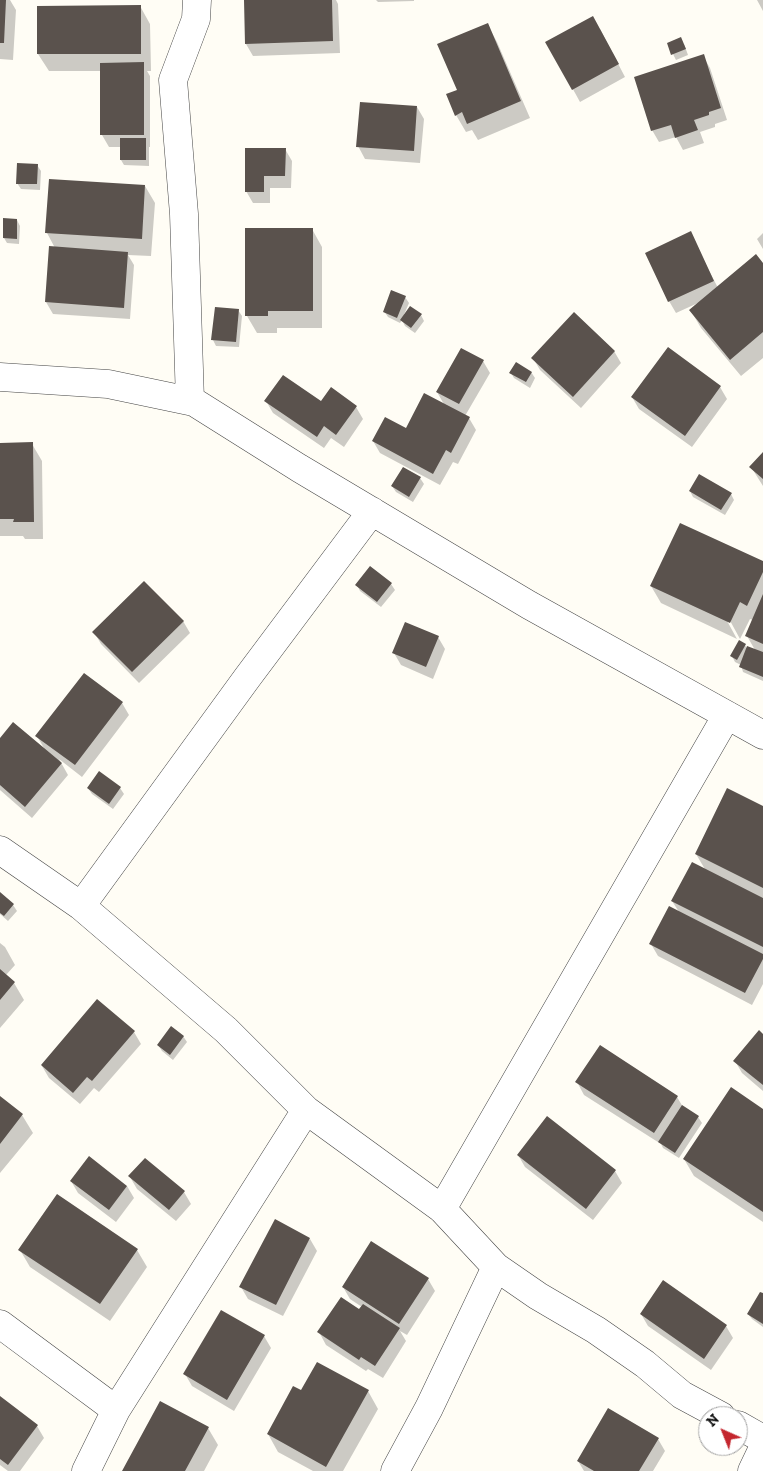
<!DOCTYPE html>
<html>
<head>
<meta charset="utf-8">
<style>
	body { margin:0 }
	#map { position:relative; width:763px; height:1471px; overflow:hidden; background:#fffdf5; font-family:"Zilla Slab",serif }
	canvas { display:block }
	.north { position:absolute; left:698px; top:1406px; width:50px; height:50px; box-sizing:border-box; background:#fff; border:1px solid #a0a0a0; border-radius:50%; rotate:316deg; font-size:14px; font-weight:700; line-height:20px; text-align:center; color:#111 }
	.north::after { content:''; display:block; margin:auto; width:18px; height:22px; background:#c4262e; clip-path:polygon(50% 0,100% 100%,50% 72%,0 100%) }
</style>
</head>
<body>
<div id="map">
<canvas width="763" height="1471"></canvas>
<div class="north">N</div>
</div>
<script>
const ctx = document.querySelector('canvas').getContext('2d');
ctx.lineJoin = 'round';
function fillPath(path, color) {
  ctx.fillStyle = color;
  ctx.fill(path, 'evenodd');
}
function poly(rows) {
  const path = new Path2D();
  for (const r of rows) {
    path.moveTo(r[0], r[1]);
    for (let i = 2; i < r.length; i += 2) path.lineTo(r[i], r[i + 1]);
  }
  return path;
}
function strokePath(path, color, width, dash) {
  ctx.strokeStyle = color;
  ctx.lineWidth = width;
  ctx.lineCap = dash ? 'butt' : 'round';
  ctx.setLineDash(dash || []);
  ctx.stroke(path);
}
const shadow = poly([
	[0,0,10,0,16,10,13,60,0,59],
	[245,0,336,0,338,4,340,53,253,56,246,44],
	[376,0,414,0,414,1,378,2],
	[757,0,763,0,763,11],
	[140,6,150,24,151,71,147,71,150,76,150,147,149,147,149,166,124,165,121,160,121,147,109,147,102,135,102,71,49,71,38,54],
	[487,24,497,42,530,118,478,140,472,130,466,132,456,115,458,91],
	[600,29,625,77,580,102,547,42],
	[684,44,688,55,676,60,673,54],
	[703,56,710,68,727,120,715,124,715,127,700,132,704,143,683,150,676,137,659,142,652,130],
	[417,107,424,119,420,163,365,159,358,146],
	[285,149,292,161,291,188,270,188,270,203,253,203,246,191],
	[37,165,41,171,40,190,21,189,17,183],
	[145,186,155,203,151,256,128,255,134,265,130,319,53,314,46,302,55,248,47,233],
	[17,220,20,226,19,244,7,243,4,238],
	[312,229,322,247,322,328,277,328,277,333,257,333,247,316],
	[690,233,718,288,763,265,763,358,741,376,701,328,691,311,698,303,676,313,669,301],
	[763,233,763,249,757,239],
	[405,297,409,303,403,317,421,315,424,321,415,333,405,326,402,320,400,323,388,317,384,311],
	[238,310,242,316,239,347,216,346,213,340],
	[668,348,720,387,727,399,692,447,639,409,632,397],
	[614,351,621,363,581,408,540,370,533,358],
	[483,361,490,373,465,416,469,418,476,430,458,464,453,462,440,485,380,453,373,441,406,429,445,406,437,392],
	[531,372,535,378,530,388,514,378,511,373],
	[331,389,356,407,363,419,344,447,331,438,324,448,273,413,266,401,322,403],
	[0,444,32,444,42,461,43,539,25,539,23,536,0,536],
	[763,454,763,486,751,467],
	[420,478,424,484,413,502,396,492,392,486],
	[690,491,731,494,734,500,725,515,693,497],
	[763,562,763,681,743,672,741,665,735,662,732,656,745,645,747,649,755,650,747,636,753,620,750,619,740,639,728,617,726,619,737,639,661,603,651,586],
	[370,568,391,584,395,590,381,607,360,591,357,585],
	[183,621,190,633,139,683,101,644,94,632],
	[438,637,445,649,433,679,401,665,394,653],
	[122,703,129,715,82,777,59,759,68,775,32,818,0,790,0,740,45,750,37,736],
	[99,773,120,788,124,794,113,809,92,794,88,788],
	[763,808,763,984,752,1005,658,956,651,944,679,912,672,901,706,871,696,854],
	[0,894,13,905,17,911,8,921,0,914],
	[0,943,5,947,15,965,6,975,14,983,24,1000,0,1028],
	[134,1032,141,1044,99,1092,94,1088,80,1104,49,1078,42,1066],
	[763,1035,763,1091,742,1073,735,1061],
	[183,1036,187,1042,173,1060,162,1051,158,1045],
	[600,1047,677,1097,683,1107,698,1117,702,1123,679,1158,663,1148,661,1144,584,1095,577,1082],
	[0,1097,22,1115,33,1133,0,1173],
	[763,1110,763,1222,694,1176,684,1159],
	[548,1118,615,1171,622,1183,593,1220,525,1167,518,1155],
	[130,1177,184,1192,191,1204,176,1221,137,1189],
	[71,1181,127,1186,134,1198,116,1222,78,1193],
	[310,1239,317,1251,283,1316,248,1299,241,1287],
	[20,1250,137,1250,147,1267,110,1321,30,1267],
	[428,1279,435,1291,407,1335,400,1331,406,1341,383,1378,368,1369,366,1371,326,1345,319,1332,360,1311,362,1307,350,1299,343,1287],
	[763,1295,763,1327,752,1319,748,1314],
	[641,1314,726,1326,733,1338,711,1370,648,1326],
	[264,1336,271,1348,234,1411,192,1386,185,1374],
	[368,1391,378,1409,343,1471,313,1471,278,1452,268,1434,301,1392],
	[0,1398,37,1426,44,1438,20,1471,8,1471,0,1465],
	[208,1428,218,1445,204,1471,123,1471],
	[658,1439,665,1451,653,1471,584,1471,578,1461]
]);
const building = poly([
	[0,0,6,0,4,43,0,43],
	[244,0,332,0,333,41,245,44],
	[141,5,141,54,37,54,37,6],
	[593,16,619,64,572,90,545,42],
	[488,23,521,101,467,124,462,112,455,116,446,94,457,90,437,44],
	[681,37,686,49,671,55,667,43],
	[704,54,721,108,709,112,709,115,694,120,698,130,675,138,671,125,651,131,634,77],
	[144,62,144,135,100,135,100,63],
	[360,102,417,106,414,151,356,147],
	[120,138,146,138,146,160,120,160],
	[245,148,286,148,285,176,264,176,264,192,245,192],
	[17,163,38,164,37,184,16,184],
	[49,179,145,185,142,239,45,233],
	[3,218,17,219,17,239,3,238],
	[245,228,313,228,313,311,268,311,268,316,245,316],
	[691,231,714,281,668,302,645,253],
	[49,246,128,252,124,308,45,302],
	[756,254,763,263,763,332,730,360,689,310],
	[391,290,406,296,397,318,383,312],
	[410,306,422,314,411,328,400,320],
	[215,307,239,309,236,342,211,340],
	[574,312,615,351,573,397,531,358],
	[668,347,721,386,685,436,631,397],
	[461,348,484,360,459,404,436,392],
	[516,362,532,372,526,382,509,373],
	[283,375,321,401,331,387,357,406,336,435,324,426,317,437,264,401],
	[424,393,470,417,451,453,446,450,433,474,372,441,385,417,406,428],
	[33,442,34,522,13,522,14,519,0,519,0,443],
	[763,452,763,479,749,467],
	[403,467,421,477,409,497,391,486],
	[699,474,732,493,721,510,689,491],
	[680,523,763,561,763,572,747,606,740,602,730,623,650,586],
	[370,566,392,583,377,602,355,585],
	[144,581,184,621,132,672,92,632],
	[763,594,763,644,745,636],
	[405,622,439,636,426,667,392,653],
	[739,640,746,644,737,660,730,656],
	[747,646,763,652,763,677,739,667],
	[84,673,123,702,75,765,35,736],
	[13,722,62,763,25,807,0,785,0,738],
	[99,771,121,787,109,804,87,788],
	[727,788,763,806,763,888,695,854],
	[692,862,763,898,763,947,671,901],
	[0,892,14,904,4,916,0,913],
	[669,906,763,954,763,959,745,993,649,944],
	[0,969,15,982,0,1000],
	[97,999,135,1031,92,1081,87,1077,73,1093,41,1065],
	[171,1026,184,1036,170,1055,157,1045],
	[759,1030,763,1034,763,1085,733,1061],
	[600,1045,678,1096,654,1133,575,1082],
	[731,1087,763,1109,763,1212,683,1159],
	[0,1096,23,1114,0,1144],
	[682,1105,699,1116,675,1153,658,1142],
	[547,1116,616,1170,586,1209,517,1155],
	[89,1156,127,1186,109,1210,70,1181],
	[145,1158,185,1191,169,1210,128,1176],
	[57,1194,138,1249,100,1304,18,1250],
	[275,1219,310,1238,276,1305,239,1287],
	[371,1241,429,1278,399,1324,342,1287],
	[663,1280,727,1325,704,1359,640,1314],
	[760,1292,763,1293,763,1324,747,1314],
	[341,1297,359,1309,363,1304,400,1328,375,1366,361,1357,359,1360,317,1332],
	[221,1310,265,1335,227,1400,183,1374],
	[317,1362,369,1390,326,1467,267,1434,293,1386,301,1390],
	[0,1396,38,1425,8,1465,0,1459],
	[160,1401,209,1427,185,1471,122,1471],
	[608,1408,659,1438,639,1471,594,1471,577,1461]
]);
const minor = poly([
	[0,377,108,384,194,402,299,468,529,605,763,735],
	[190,401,184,214,173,80,196,19,197,0],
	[0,850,81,906,226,1030,306,1110,442,1209,496,1267,538,1296,596,1330,645,1364,682,1395,721,1416],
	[81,906,247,678,372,511],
	[442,1209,727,715],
	[0,1324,116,1410],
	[738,1425,763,1439],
	[86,1471,116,1410,306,1110],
	[395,1471,429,1408,496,1267]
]);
const tertiary = poly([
	[752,1471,763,1448]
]);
fillPath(shadow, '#0003');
fillPath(building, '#5a524d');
strokePath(minor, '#444', 29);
strokePath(tertiary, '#444', 29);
strokePath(minor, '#fff', 28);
strokePath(tertiary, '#fff', 28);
</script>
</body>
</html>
